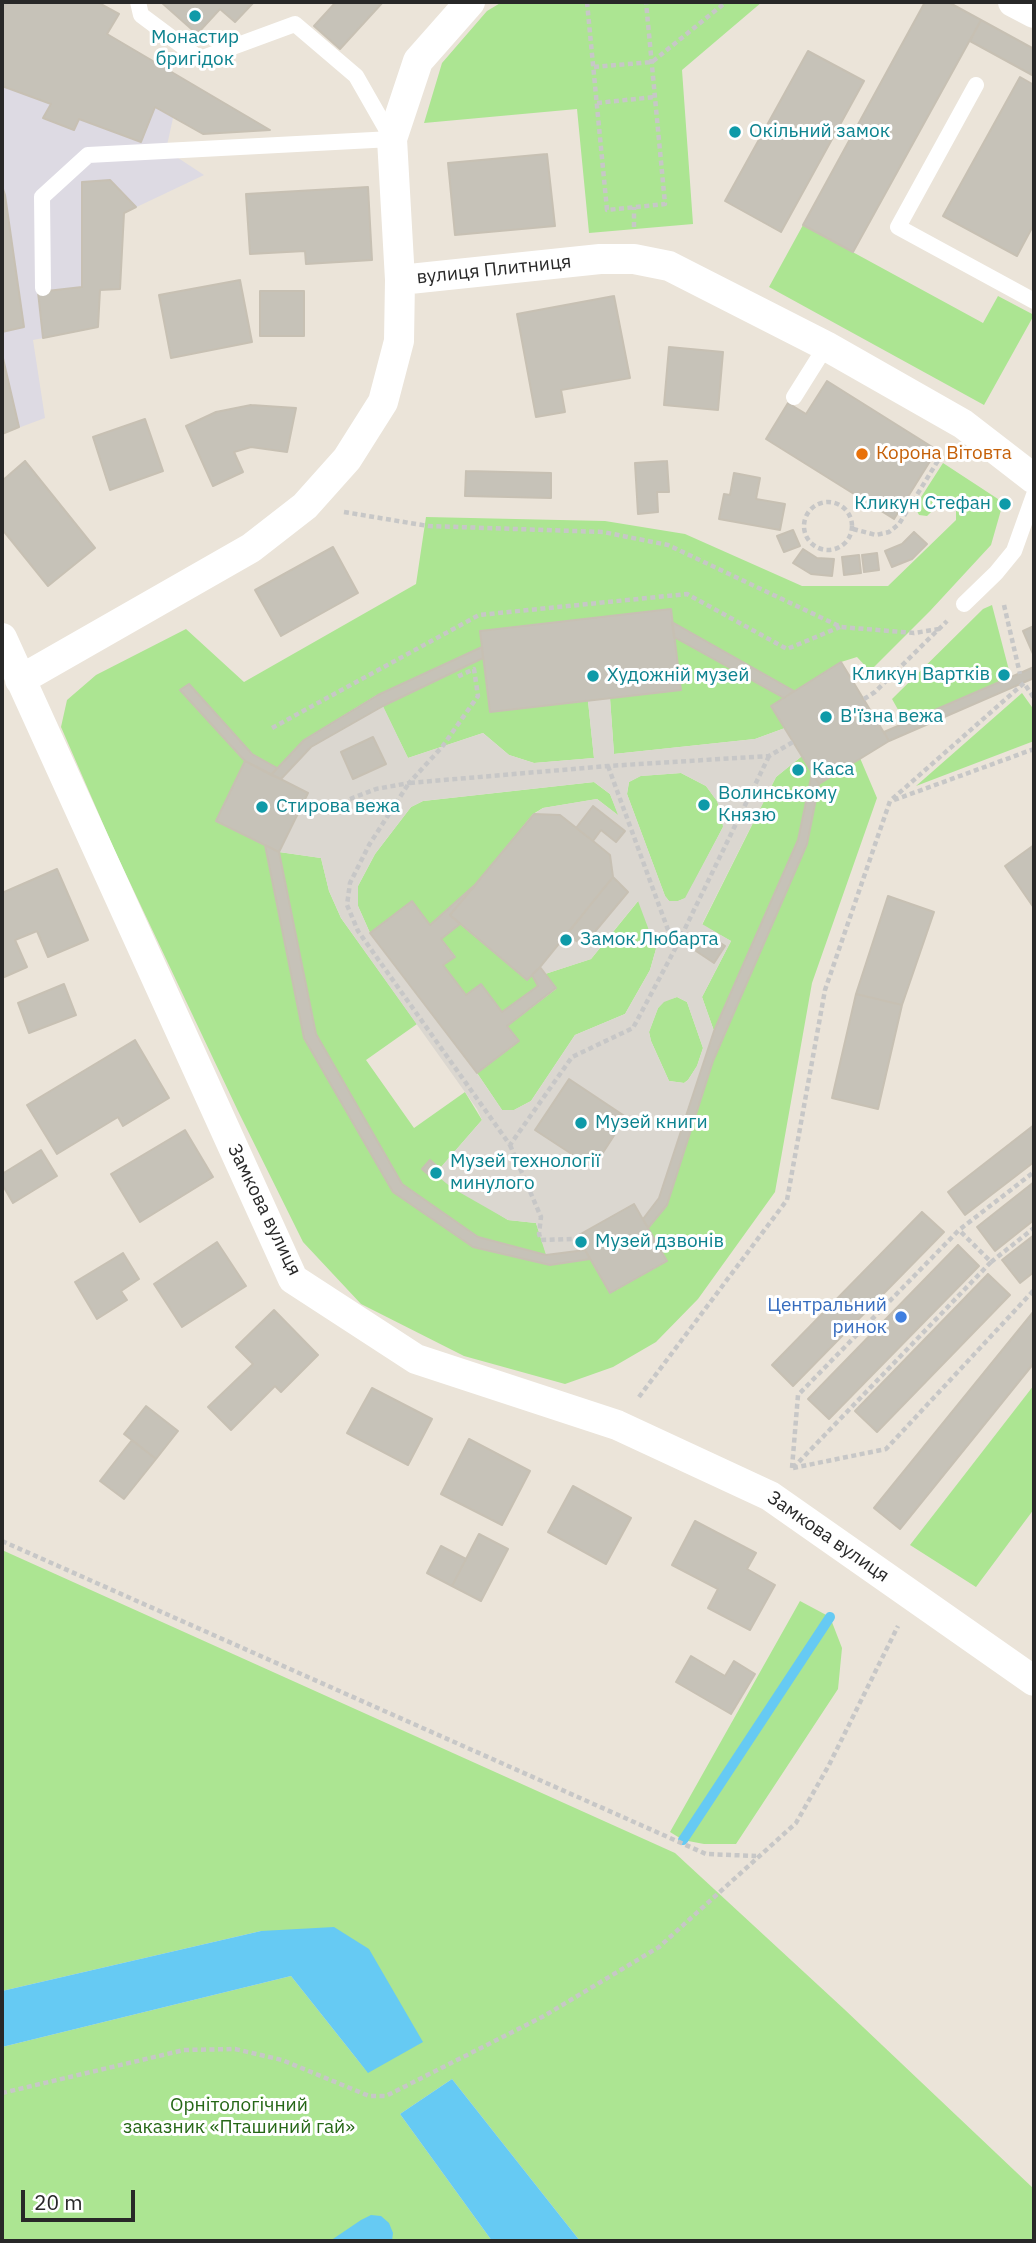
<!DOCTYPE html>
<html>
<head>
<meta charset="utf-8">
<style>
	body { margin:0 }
	#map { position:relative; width:1036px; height:2243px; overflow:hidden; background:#ebe4d9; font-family:"IBM Plex Sans",sans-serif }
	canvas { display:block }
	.frame { position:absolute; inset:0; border:4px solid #282828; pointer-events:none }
	.scale { position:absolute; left:21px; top:2190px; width:114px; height:32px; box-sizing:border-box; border:4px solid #282828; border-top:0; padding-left:9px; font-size:21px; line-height:24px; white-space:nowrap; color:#282828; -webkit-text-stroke:5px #fff; paint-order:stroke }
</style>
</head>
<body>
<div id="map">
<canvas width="1036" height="2243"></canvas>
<div class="frame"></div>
<div class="scale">20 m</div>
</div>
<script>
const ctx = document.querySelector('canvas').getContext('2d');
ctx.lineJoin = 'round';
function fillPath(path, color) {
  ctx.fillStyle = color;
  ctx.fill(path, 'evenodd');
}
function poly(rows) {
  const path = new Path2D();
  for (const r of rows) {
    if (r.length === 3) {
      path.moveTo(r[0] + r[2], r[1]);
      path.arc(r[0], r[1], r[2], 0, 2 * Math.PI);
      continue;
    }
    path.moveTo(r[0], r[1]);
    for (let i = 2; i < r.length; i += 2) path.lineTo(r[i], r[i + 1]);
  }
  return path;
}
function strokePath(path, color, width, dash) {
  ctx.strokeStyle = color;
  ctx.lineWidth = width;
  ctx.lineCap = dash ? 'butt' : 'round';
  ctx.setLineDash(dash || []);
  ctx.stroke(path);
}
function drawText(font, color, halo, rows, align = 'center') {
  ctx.font = font + ' "IBM Plex Sans",sans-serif';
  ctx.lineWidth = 6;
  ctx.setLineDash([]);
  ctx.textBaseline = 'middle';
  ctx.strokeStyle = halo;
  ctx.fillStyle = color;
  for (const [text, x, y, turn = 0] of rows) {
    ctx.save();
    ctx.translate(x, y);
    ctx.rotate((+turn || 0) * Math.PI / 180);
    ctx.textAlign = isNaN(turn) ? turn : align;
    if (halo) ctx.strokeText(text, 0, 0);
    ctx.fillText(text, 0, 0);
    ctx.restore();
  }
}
const industrial = poly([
	[2,86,51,104,44,117,74,129,79,119,141,142,155,107,173,118,166,150,204,175,124,213,120,289,100,290,98,327,33,340,45,418,2,434]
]);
const green = poly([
	[502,2,762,2,682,70,693,224,589,233,577,109,424,123,442,63,487,11],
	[803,225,983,323,998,296,1034,315,984,405,769,287],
	[943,463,998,499,1001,510,991,545,930,611,870,671,857,657,841,662,771,706,785,728,755,739,614,754,610,698,670,609,480,631,490,712,588,701,594,758,534,763,509,755,483,733,408,758,377,695,304,740,271,775,279,852,321,858,329,891,341,918,417,1024,366,1060,414,1128,465,1092,482,1120,435,1174,508,1220,536,1223,550,1265,590,1259,610,1293,667,1261,648,1228,667,1205,713,1061,714,1031,702,997,731,941,702,925,776,777,802,756,860,758,877,798,812,983,775,1192,698,1299,656,1342,613,1367,565,1384,464,1356,361,1304,303,1242,238,1111,114,849,61,727,67,700,96,675,186,629,244,682,416,584,426,517,605,521,685,534,802,586,888,586,956,520,956,509,952,504,948,503,938,505,927,516,919,515,916,509,916,505],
	[992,605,1011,678,905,722,892,699,983,609],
	[1022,693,1034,710,1034,741,916,786],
	[681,773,706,786,717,801,722,815,723,827,686,898,678,901,669,901,665,896,627,794,629,782,640,776],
	[594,782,610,794,619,816,597,799,543,808,533,814,477,883,430,925,412,901,370,933,358,906,358,886,375,854,411,807,423,801],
	[639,900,656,949,650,970,625,1014,575,1035,531,1101,514,1110,502,1110,477,1073,519,1041,507,1026,556,989,545,974,591,959],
	[460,924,527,980,532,975,538,986,502,1012,481,984,466,995,443,965,455,956,441,939],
	[677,997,687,1002,703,1048,697,1066,688,1080,684,1083,669,1081,651,1041,649,1032,658,1008,664,1001],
	[1034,1385,1034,1509,976,1587,910,1545],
	[2,1550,675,1853,844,2009,1034,2189,1034,2241,580,2241,452,2079,400,2114,492,2241,2,2241,2,2047,291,1976,368,2073,261,1931,2,1991],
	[800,1601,830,1617,842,1648,838,1689,736,1844,704,1844,683,1840,670,1832]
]);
const plaza = poly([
	[610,698,614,754,755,739,785,728,802,756,776,777,702,924,731,941,702,997,714,1031,659,1198,643,1219,634,1204,578,1236,585,1250,546,1255,536,1223,508,1220,452,1188,435,1174,482,1120,477,1109,341,918,329,891,321,858,279,852,281,779,311,747,383,706,408,758,483,733,509,755,534,763,594,758,588,701],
	[373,737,386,764,341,752,342,751],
	[681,773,706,786,717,801,722,815,723,827,685,898,678,901,669,901,665,896,627,794,629,782,641,776],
	[594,782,610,794,618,815,597,799,543,808,534,814,560,815,576,828,593,806,624,831,601,830,593,841,610,855,613,877,627,892,583,946,567,934,540,967,545,974,591,959,638,901,656,949,650,970,625,1014,575,1035,531,1101,514,1110,502,1110,477,1073,370,933,358,906,358,886,375,854,411,807,423,801],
	[677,997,687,1002,703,1048,697,1066,688,1080,684,1083,669,1081,651,1041,649,1032,658,1008,664,1002],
	[569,1080,626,1117,593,1167]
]);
const water = poly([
	[334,1927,369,1949,423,2042,368,2073,291,1976,2,2047,2,1991,261,1931],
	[452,2079,580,2241,492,2241,400,2114],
	[371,2215,381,2216,389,2223,393,2233,392,2241,330,2241,361,2220]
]);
const stream = poly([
	[683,1840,830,1617]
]);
const building = poly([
	[2,2,97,2,119,14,107,34,270,130,203,134,155,107,141,142,79,119,74,130,43,118,51,104,2,86,2,2],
	[161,2,254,2,235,22,220,9,197,34,161,2],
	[336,2,383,2,340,49,314,26,336,2],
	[925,2,948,2,981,20,853,252,803,225,925,2],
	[981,20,1034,49,1034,76,970,41,981,20],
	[808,51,864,81,781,232,725,201,808,51],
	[1020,77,1034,85,1034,224,1017,256,943,216,1020,77],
	[547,154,555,226,455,235,448,163,547,154],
	[110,180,136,207,124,213,120,289,100,290,98,327,43,338,38,292,82,287,82,182,110,180],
	[2,186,5,195,24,327,2,332,2,186],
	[368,187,372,260,306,264,305,251,250,254,246,194,368,187],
	[240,280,252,342,171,358,159,295,240,280],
	[260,291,304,291,304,336,260,336,260,291],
	[614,296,630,378,561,390,565,412,536,417,517,314,614,296],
	[669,347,723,352,718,410,664,405,669,347],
	[2,354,19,427,2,434,2,354],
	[827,381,937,450,894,519,766,439,788,403,806,414,827,381],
	[251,405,296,408,287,452,251,447,234,452,243,472,213,486,186,426,216,412,251,405],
	[145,419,163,471,110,490,93,437,145,419],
	[25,461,95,548,48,586,2,529,2,481,25,461],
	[667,461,669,492,657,492,658,512,638,514,635,463,667,461],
	[466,471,551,473,551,498,465,496,466,471],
	[734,473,760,478,756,499,785,504,780,530,719,519,724,494,730,495,734,473],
	[793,530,800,546,784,552,777,536,793,530],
	[914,532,927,544,912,559,892,567,885,551,902,544,914,532],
	[333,547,358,593,281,636,255,590,333,547],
	[803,549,817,558,834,559,832,576,811,574,793,563,803,549],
	[877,553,879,570,864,572,862,555,877,553],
	[859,555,861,573,844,575,842,557,859,555],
	[671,609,681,690,490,712,480,631,671,609],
	[672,622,794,691,784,698,674,637,672,622],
	[1034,626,1034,656,1023,631,1034,626],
	[482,647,483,658,383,706,311,747,281,779,271,775,304,740,378,695,482,647],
	[841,662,889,741,819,784,771,706,841,662],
	[1034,667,1034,678,889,741,884,732,1034,667],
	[189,684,252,754,277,768,271,775,245,761,180,690,189,684],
	[373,737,386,764,353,779,341,752,373,737],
	[245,761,308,793,279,852,216,821,245,761],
	[801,763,806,771,795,777,791,770,801,763],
	[812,773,819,784,807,844,713,1061,667,1205,648,1228,643,1219,659,1198,714,1031,798,840,812,773],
	[593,806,625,831,616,842,601,830,593,841,576,828,593,806],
	[534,814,560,815,593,841,610,855,613,877,540,967,527,980,450,915,534,814],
	[265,845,279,852,316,1034,402,1184,478,1237,546,1255,585,1250,590,1259,550,1265,473,1247,393,1192,304,1038,265,845],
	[1034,845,1034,908,1005,866,1034,845],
	[57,869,88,940,48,957,37,931,15,940,27,967,2,978,2,893,57,869],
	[613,877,628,892,583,946,567,934,613,877],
	[477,883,450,915,460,924,441,939,455,957,443,965,466,995,481,984,502,1012,538,986,532,975,540,967,556,988,507,1026,519,1041,477,1073,370,933,412,901,430,925,477,883],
	[888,896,934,912,902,1005,856,994,888,896],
	[707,934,725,946,714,963,696,951,707,934],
	[64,984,76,1015,29,1033,18,1003,64,984],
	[856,994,902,1005,878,1109,832,1098,856,994],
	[135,1040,169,1098,123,1126,118,1117,57,1154,27,1105,135,1040],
	[569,1079,626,1117,593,1168,535,1130,569,1079],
	[1034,1125,1034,1162,965,1215,948,1192,1034,1125],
	[185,1130,213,1177,140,1222,111,1174,185,1130],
	[41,1150,57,1176,13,1203,2,1184,2,1174,41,1150],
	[430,1160,439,1168,431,1177,422,1169,430,1160],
	[1034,1182,1034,1220,995,1251,977,1227,1034,1182],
	[634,1204,667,1261,610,1293,577,1236,634,1204],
	[922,1212,944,1232,793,1386,772,1365,922,1212],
	[1034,1235,1034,1272,1020,1283,1002,1260,1034,1235],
	[217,1242,246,1286,182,1327,154,1284,217,1242],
	[958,1245,979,1266,829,1419,808,1399,958,1245],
	[123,1253,139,1279,121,1291,127,1300,97,1319,75,1282,123,1253],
	[988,1274,1010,1295,877,1432,855,1411,988,1274],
	[274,1310,318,1355,281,1392,275,1386,231,1430,208,1407,253,1364,236,1347,274,1310],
	[1034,1311,1034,1363,900,1529,874,1508,1034,1311],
	[372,1388,432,1419,408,1465,347,1433,372,1388],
	[146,1406,178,1431,156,1459,124,1434,146,1406],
	[469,1439,530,1471,502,1525,441,1494,469,1439],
	[132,1440,156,1459,124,1499,100,1481,132,1440],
	[573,1486,631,1518,606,1564,548,1532,573,1486],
	[695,1521,756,1553,747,1569,775,1585,750,1630,708,1608,718,1589,672,1565,695,1521],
	[479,1534,508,1549,481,1601,452,1586,479,1534],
	[441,1546,466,1559,452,1586,427,1573,441,1546],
	[691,1656,725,1676,734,1661,755,1674,731,1714,676,1682,691,1656]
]);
const path = poly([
	[587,2,607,210,665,204,646,2],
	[594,67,652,62,726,2],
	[597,103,655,97],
	[634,227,634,207],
	[828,526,24],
	[344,512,428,526,603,532,668,545,841,627,914,633,939,629],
	[853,529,876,535,889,532,899,524,939,459],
	[1004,605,1020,674],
	[864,699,875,692,947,621],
	[272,728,479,615,687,594,787,649,840,627],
	[769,756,675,949,633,1028,572,1057,510,1145,358,931,347,905,350,883,369,845,409,783,608,766,769,756,793,742],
	[608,766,675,949],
	[350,799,376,789,409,783,442,747,478,696,474,669,457,677],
	[894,800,1034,749],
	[510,1145,541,1217,539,1234,541,1240,573,1239],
	[991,1262,1034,1228],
	[639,1397,787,1200,825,990,890,801,1024,683,1034,698],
	[792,1468,798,1395,959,1230,1034,1172],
	[793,1468,991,1262,959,1230],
	[793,1468,886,1449,1034,1290],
	[2,1541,706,1854,756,1856],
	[2,2093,184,2050,235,2049,282,2060,369,2096,386,2096,544,2016,659,1947,796,1823,829,1765,898,1626]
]);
const lane = poly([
	[976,85,898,227,1034,301],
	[43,288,42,197,88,155,392,139,356,76,295,24,200,59,141,15,138,2],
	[794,397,826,346],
	[964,604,996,573,1014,551,1034,495]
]);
const street = poly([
	[1013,2,1034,13],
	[400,280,392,139,418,61,470,2],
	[2,638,293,1279,416,1359,617,1425,770,1496,1034,1681],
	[20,680,251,548,305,506,347,459,383,402,399,341,400,280,600,259,634,259,669,266,826,346,963,424,1034,479]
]);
const markers = [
	[195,16,7,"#0f9aa8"],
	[735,132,7,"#0f9aa8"],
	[862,454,7,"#e8710a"],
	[1005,504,7,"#0f9aa8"],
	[1004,675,7,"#0f9aa8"],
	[593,676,7,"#0f9aa8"],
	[826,717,7,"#0f9aa8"],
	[798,770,7,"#0f9aa8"],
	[704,805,7,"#0f9aa8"],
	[262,807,7,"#0f9aa8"],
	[566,940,7,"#0f9aa8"],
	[581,1123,7,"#0f9aa8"],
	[436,1173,7,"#0f9aa8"],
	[581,1242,7,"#0f9aa8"],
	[901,1317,7,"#3f7fe0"]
];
const cultureNames = [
	["Монастир",195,38,"center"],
	["бригідок",195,60,"center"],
	["Окільний замок",749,132],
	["Кликун Стефан",991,504,"right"],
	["Кликун Вартків",990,675,"right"],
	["Художній музей",607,676],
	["В'їзна вежа",840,717],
	["Каса",812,770],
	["Волинському",718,794],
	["Князю",718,816],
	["Стирова вежа",276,807],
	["Замок Любарта",580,940],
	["Музей книги",595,1123],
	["Музей технології",450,1162],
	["минулого",450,1184],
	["Музей дзвонів",595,1242]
];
const streetNames = [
	["вулиця Плитниця",494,270,-6],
	["Замкова вулиця",264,1210,64],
	["Замкова вулиця",828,1537,35]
];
const foodNames = [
	["Корона Вітовта",876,454]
];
const shopNames = [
	["Центральний",887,1306],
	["ринок",887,1328]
];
const parkNames = [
	["Орнітологічний",239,2106],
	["заказник «Пташиний гай»",239,2128]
];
fillPath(industrial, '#dddae3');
fillPath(green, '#ace592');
fillPath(plaza, '#dbd7d0');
fillPath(water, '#66caf3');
strokePath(stream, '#66caf3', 10);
fillPath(building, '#c6c2b8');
strokePath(building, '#c7c0b3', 2);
strokePath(path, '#c7c7c7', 4.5, [5, 3.5]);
strokePath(lane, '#fff', 16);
strokePath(street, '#fff', 30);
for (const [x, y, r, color] of markers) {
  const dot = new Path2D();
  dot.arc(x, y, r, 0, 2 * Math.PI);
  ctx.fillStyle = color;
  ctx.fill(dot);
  strokePath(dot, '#fff', 2.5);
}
drawText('19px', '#0d838f', '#fff', cultureNames, 'left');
drawText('19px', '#282828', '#fff', streetNames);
drawText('19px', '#c56008', '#fff', foodNames, 'left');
drawText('19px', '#366cbe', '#fff', shopNames, 'right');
drawText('19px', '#256716', '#fff', parkNames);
</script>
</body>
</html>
